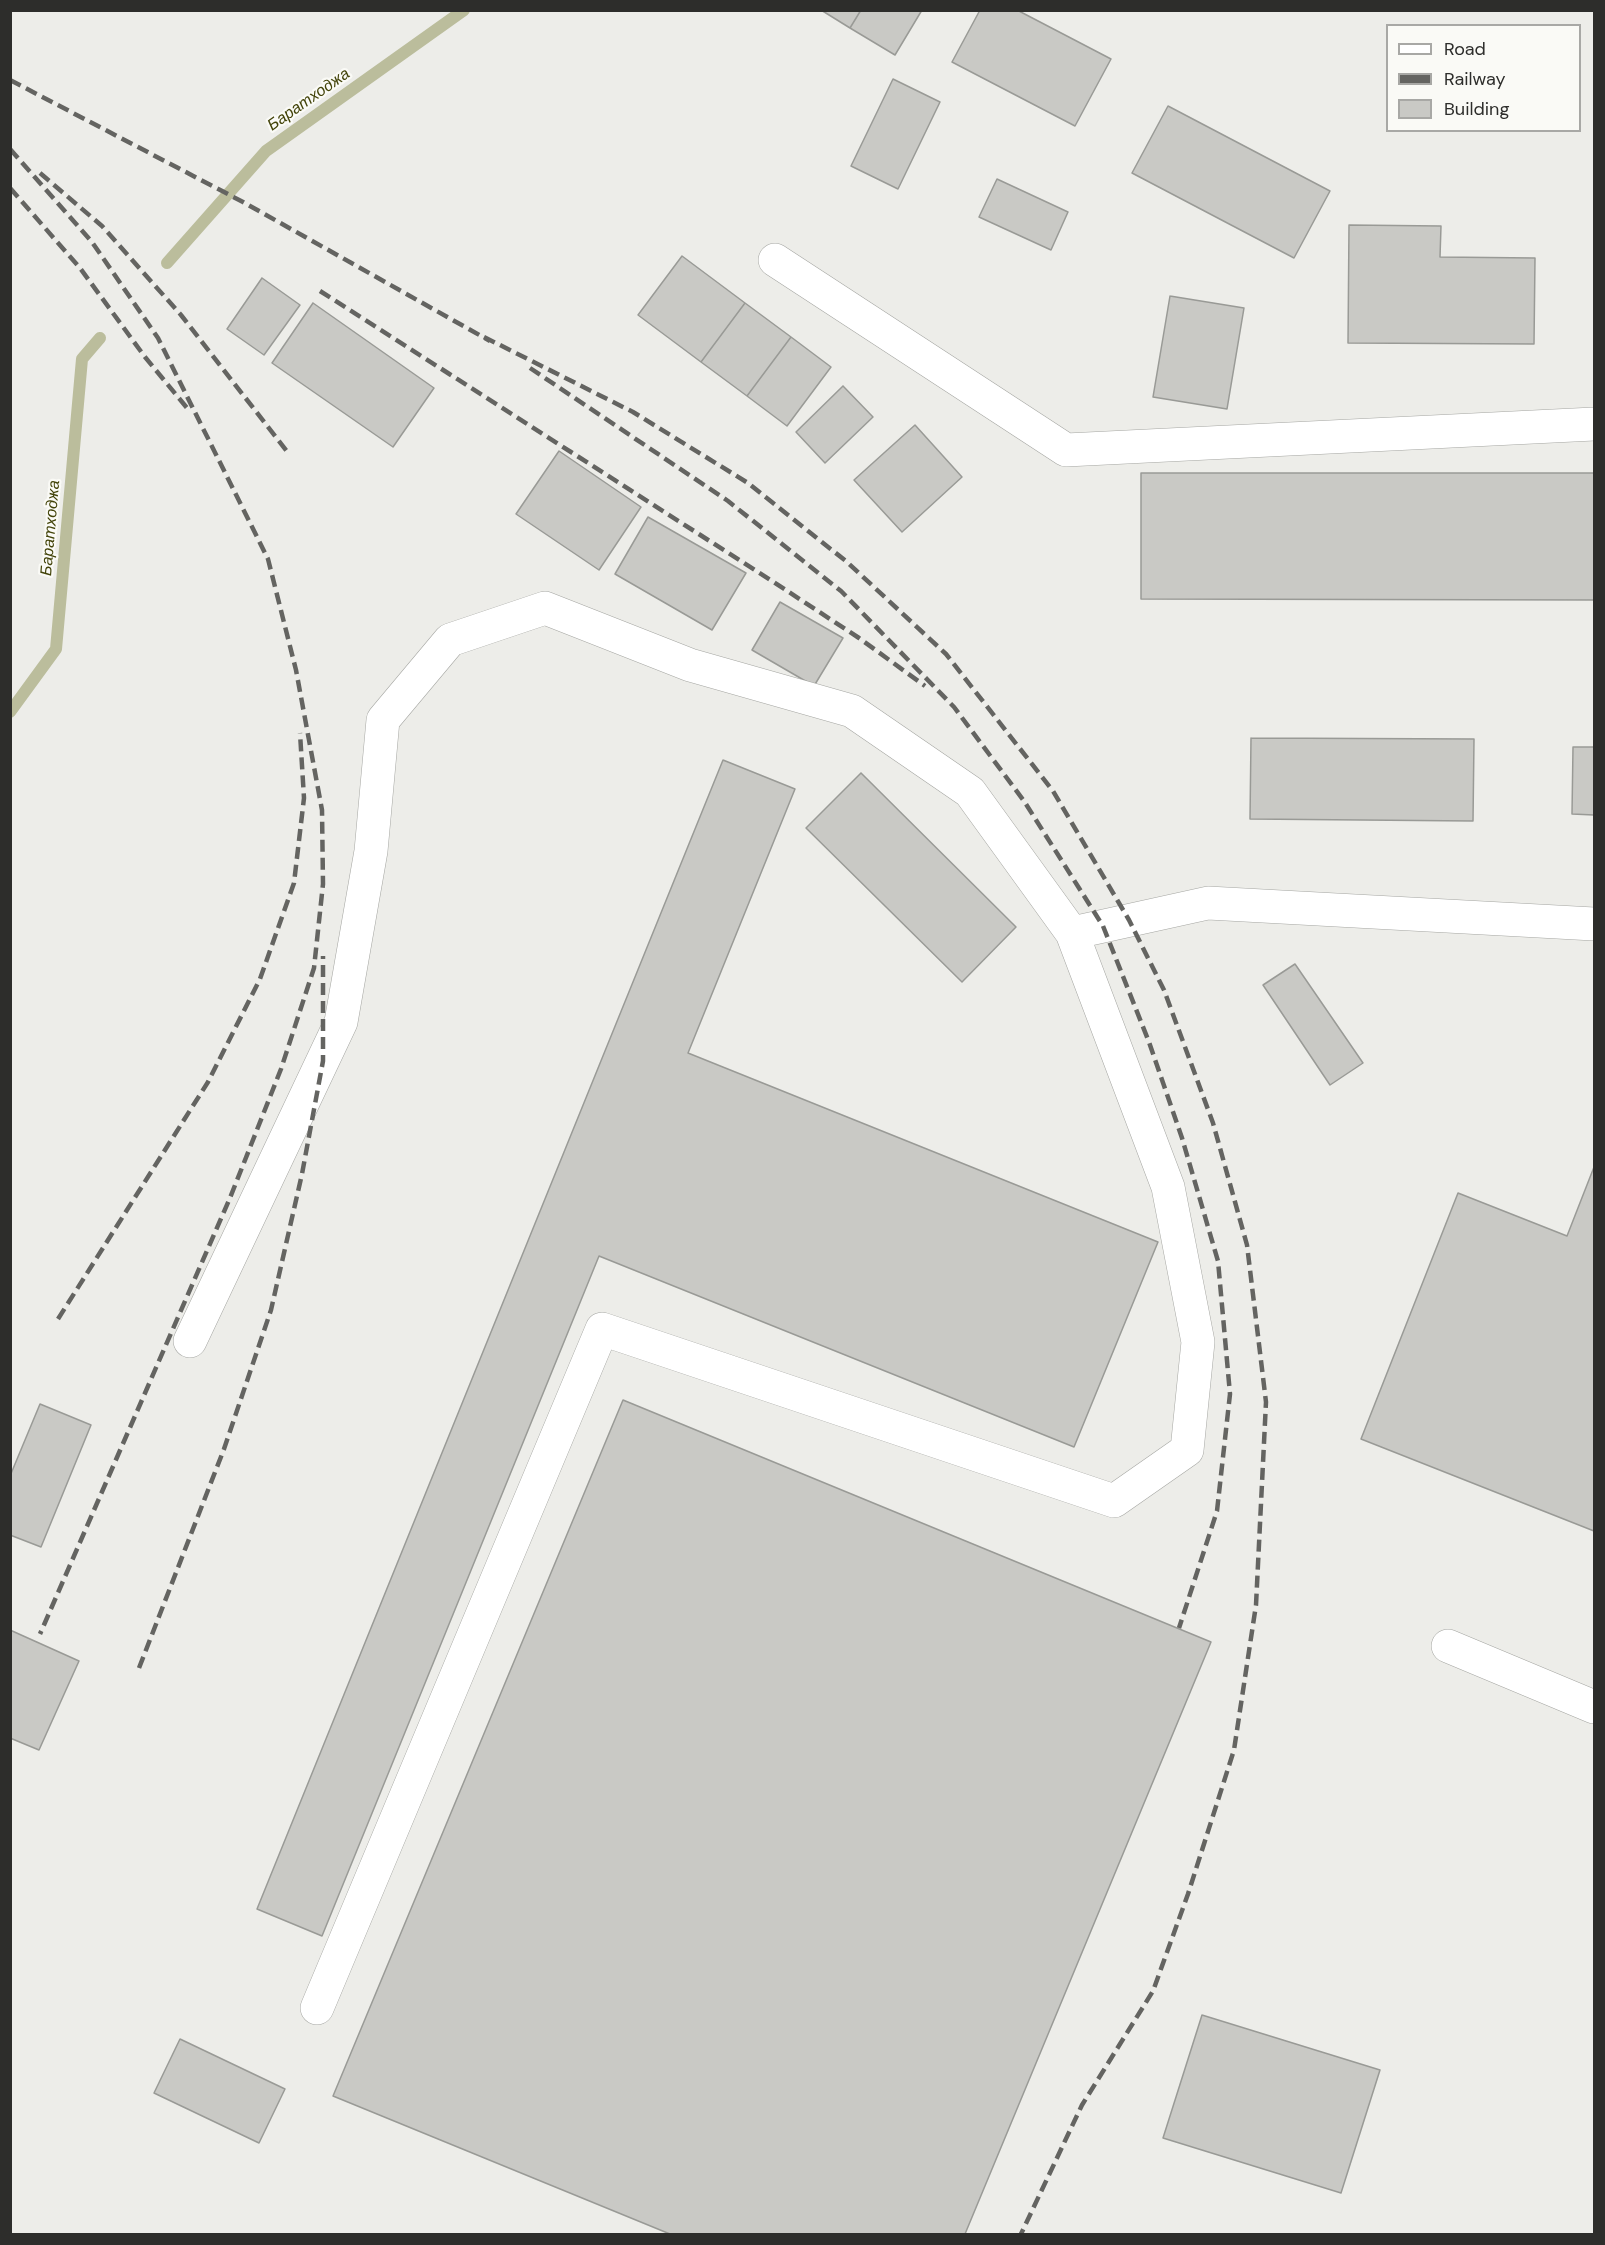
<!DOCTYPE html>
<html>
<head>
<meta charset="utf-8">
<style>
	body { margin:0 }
	#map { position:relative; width:1605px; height:2245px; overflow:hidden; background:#edede9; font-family:"DM Sans",sans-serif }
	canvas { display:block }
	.frame { position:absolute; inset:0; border:12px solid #2d2d2b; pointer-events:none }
	.legend { position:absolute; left:1386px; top:24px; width:195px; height:108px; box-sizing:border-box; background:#fafaf6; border:2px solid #a8a8a5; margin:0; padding:8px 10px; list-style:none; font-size:18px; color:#2d2d2b }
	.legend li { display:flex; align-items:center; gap:12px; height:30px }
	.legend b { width:30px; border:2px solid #a8a8a5 }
</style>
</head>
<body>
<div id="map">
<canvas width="1605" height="2245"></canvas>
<div class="frame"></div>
<ul class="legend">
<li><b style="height:8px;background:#fff"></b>Road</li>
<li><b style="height:8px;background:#646461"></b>Railway</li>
<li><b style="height:16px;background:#c9c9c5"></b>Building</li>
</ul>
</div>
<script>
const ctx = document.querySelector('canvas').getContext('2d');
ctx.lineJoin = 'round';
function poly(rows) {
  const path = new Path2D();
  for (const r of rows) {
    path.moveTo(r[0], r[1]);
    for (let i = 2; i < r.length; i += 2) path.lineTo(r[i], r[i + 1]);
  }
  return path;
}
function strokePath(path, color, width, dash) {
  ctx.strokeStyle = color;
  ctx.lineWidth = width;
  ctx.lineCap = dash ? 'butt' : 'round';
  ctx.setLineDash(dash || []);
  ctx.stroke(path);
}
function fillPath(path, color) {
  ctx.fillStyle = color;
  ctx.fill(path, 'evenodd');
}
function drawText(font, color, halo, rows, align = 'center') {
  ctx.font = font + ' "DM Sans",sans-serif';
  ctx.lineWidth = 4.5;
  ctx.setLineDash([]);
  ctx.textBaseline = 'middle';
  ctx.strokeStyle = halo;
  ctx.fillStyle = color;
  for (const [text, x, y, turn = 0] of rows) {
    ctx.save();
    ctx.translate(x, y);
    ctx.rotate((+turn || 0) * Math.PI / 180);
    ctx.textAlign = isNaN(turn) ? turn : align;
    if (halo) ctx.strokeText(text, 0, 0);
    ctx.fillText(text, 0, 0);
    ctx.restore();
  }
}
const stream = poly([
	[167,263,266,151,464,10],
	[10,712,56,649,82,359,100,338]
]);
const building = poly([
	[821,10,861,10,850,28,821,10],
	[861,10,922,10,895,55,850,28,861,10],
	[980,10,1017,10,1111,59,1075,126,952,62,980,10],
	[893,79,940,102,898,189,851,166,893,79],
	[1168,106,1330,191,1294,258,1132,173,1168,106],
	[997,179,1068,212,1051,250,979,217,997,179],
	[1349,225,1441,226,1440,257,1535,258,1534,344,1348,343,1349,225],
	[682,256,745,303,701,362,638,315,682,256],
	[262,278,300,305,264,355,227,329,262,278],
	[1170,296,1244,308,1227,409,1153,397,1170,296],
	[313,303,434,388,393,447,272,363,313,303],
	[745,303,791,337,747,396,701,362,745,303],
	[791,337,831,367,787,426,747,396,791,337],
	[843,386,873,417,825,463,796,432,843,386],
	[915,425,962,477,902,532,854,480,915,425],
	[559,451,641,507,599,570,516,514,559,451],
	[1141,473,1594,473,1594,600,1141,599,1141,473],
	[648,517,746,573,712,630,615,574,648,517],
	[780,602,843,638,814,686,752,650,780,602],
	[1251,738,1474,739,1473,821,1250,819,1251,738],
	[1573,747,1594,747,1594,815,1572,814,1573,747],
	[723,760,795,789,688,1053,1158,1242,1074,1447,599,1256,322,1936,257,1909,723,760],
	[861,773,1016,927,962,982,806,828,861,773],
	[1295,964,1363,1063,1330,1085,1263,985,1295,964],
	[1594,1167,1594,1531,1361,1439,1458,1193,1567,1236,1594,1167],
	[623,1400,1211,1642,965,2234,670,2234,333,2096,623,1400],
	[40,1404,91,1425,41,1547,10,1535,10,1476,40,1404],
	[10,1630,79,1661,39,1750,10,1738,10,1630],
	[1202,2015,1380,2070,1341,2193,1163,2138,1202,2015],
	[180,2039,285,2089,259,2143,154,2093,180,2039]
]);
const minor = poly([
	[775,260,1066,450,1594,424],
	[190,1341,341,1022,371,851,383,720,450,640,545,608,690,665,852,711,970,792,1072,933,1208,903,1594,924],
	[1448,1646,1594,1707],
	[317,2008,602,1329,1114,1501,1187,1450,1198,1342,1168,1187,1072,933]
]);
const rail = poly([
	[10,80,243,202,490,341],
	[10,149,92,242,158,338,268,559,296,670,322,810,323,884,314,968,281,1069,230,1198,40,1634],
	[40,173,102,226,181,315,289,454],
	[10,188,80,268,145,357,187,408],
	[320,291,772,581,859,638,925,686],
	[484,337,633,412,748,483,847,562,946,654,1053,791,1129,920,1164,990,1213,1123,1247,1245,1266,1402,1256,1605,1234,1750,1188,1894,1153,1991,1082,2105,1021,2234],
	[530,368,728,501,841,591,954,707,1024,801,1103,926,1149,1042,1182,1138,1218,1261,1230,1394,1217,1511,1179,1628],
	[58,1319,208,1082,260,979,294,883,304,798,300,733],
	[139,1668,224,1449,271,1310,302,1174,323,1061,323,956]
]);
const waterNames = [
	["Баратходжа",309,100,-35],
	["Баратходжа",51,528,-85]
];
strokePath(stream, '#bbbd9c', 12);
fillPath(building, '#c9c9c5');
strokePath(building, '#999a96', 1.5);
strokePath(minor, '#a5a6a2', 34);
strokePath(minor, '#fff', 33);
strokePath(rail, '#646461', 4.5, [12, 6]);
drawText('italic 16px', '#424309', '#fafaf6', waterNames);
</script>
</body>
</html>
